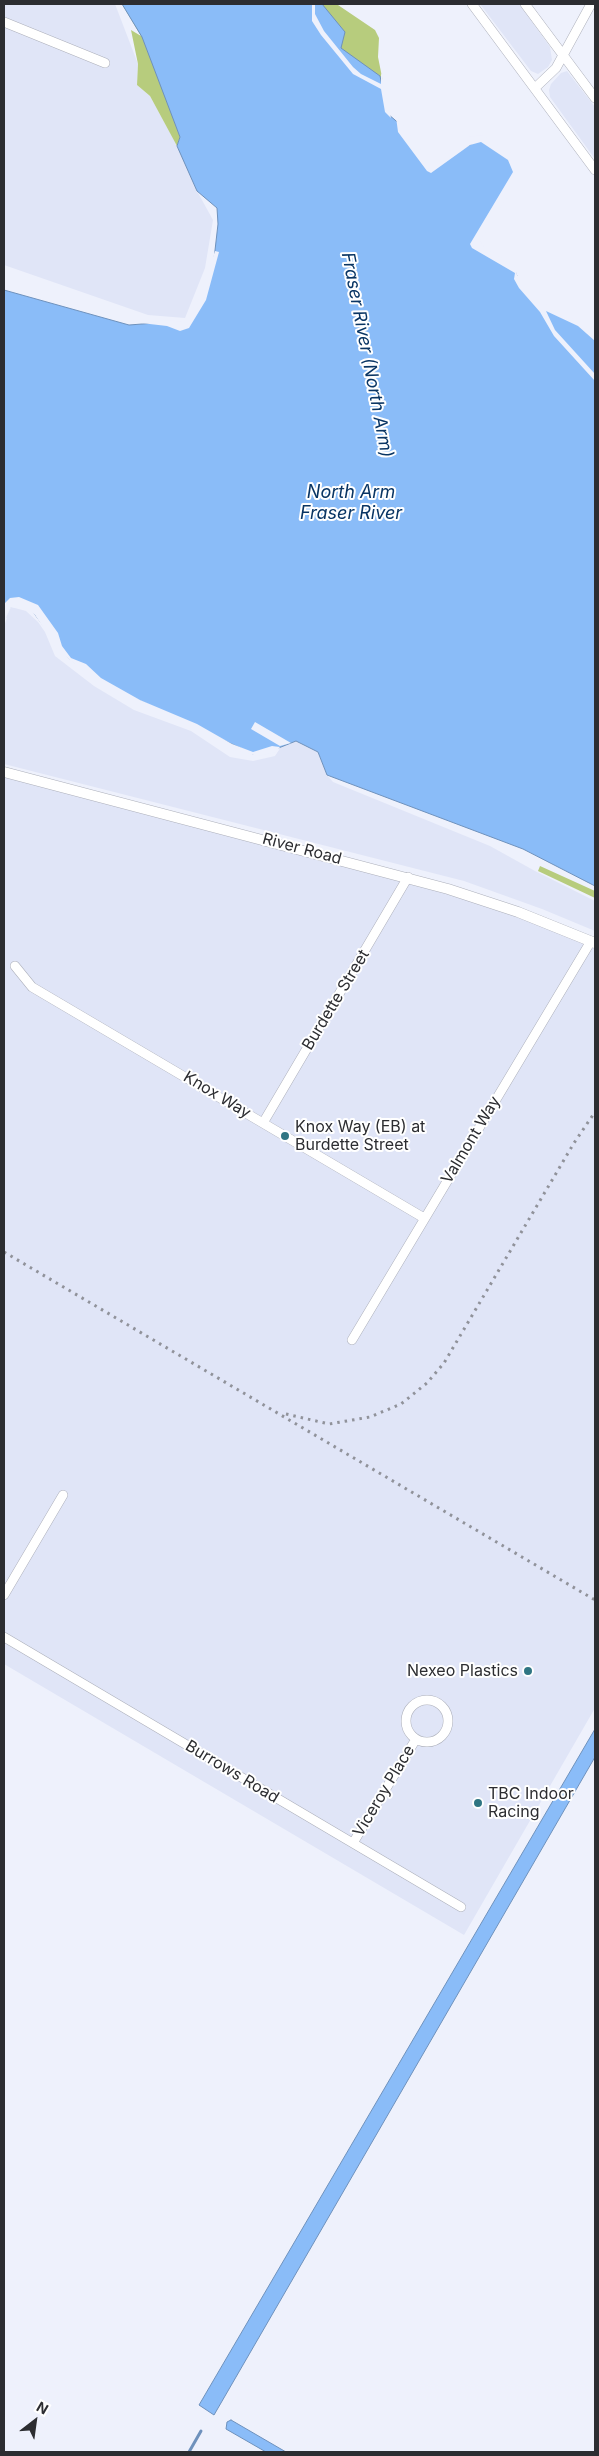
<!DOCTYPE html>
<html>
<head>
<meta charset="utf-8">
<style>
	body { margin:0 }
	#map { position:relative; width:599px; height:2456px; overflow:hidden; background:#eef1fc; font-family:Inter,sans-serif }
	canvas { display:block }
	.frame { position:absolute; inset:0; border:5px solid #2c2d31; pointer-events:none }
	.north { position:absolute; left:10px; top:2396px; width:50px; height:50px; -webkit-text-stroke:4px #fff; paint-order:stroke; rotate:30deg; font-size:14px; font-weight:700; line-height:20px; text-align:center; color:#2c2d31 }
	.north::after { content:''; display:block; margin:auto; width:18px; height:22px; background:#2c2d31; clip-path:polygon(50% 0,100% 100%,50% 72%,0 100%) }
</style>
</head>
<body>
<div id="map">
<canvas width="599" height="2456"></canvas>
<div class="frame"></div>
<div class="north">N</div>
</div>
<script>
const ctx = document.querySelector('canvas').getContext('2d');
ctx.lineJoin = 'round';
function fillPath(path, color) {
  ctx.fillStyle = color;
  ctx.fill(path, 'evenodd');
}
function poly(rows) {
  const path = new Path2D();
  for (const r of rows) {
    if (r.length === 3) {
      path.moveTo(r[0] + r[2], r[1]);
      path.arc(r[0], r[1], r[2], 0, 2 * Math.PI);
      continue;
    }
    path.moveTo(r[0], r[1]);
    for (let i = 2; i < r.length; i += 2) path.lineTo(r[i], r[i + 1]);
  }
  return path;
}
function strokePath(path, color, width, dash) {
  ctx.strokeStyle = color;
  ctx.lineWidth = width;
  ctx.lineCap = dash ? 'butt' : 'round';
  ctx.setLineDash(dash || []);
  ctx.stroke(path);
}
function drawText(font, color, halo, rows, align = 'center') {
  ctx.font = font + ' Inter,sans-serif';
  ctx.lineWidth = 4;
  ctx.setLineDash([]);
  ctx.textBaseline = 'middle';
  ctx.strokeStyle = halo;
  ctx.fillStyle = color;
  for (const [text, x, y, turn = 0] of rows) {
    ctx.save();
    ctx.translate(x, y);
    ctx.rotate((+turn || 0) * Math.PI / 180);
    ctx.textAlign = isNaN(turn) ? turn : align;
    if (halo) ctx.strokeText(text, 0, 0);
    ctx.fillText(text, 0, 0);
    ctx.restore();
  }
}
const built = poly([
	[4,4,115,4,138,64,137,85,150,96,186,162,197,191,213,220,205,268,185,318,148,315,4,265],
	[480,4,519,4,550,47,552,60,548,67,538,74,531,71],
	[567,71,595,107,595,159,550,97,549,90,551,84,561,73],
	[11,607,26,611,38,622,45,632,55,656,94,686,134,710,191,731,230,757,253,761,275,756,281,747,296,741,318,752,327,775,333,782,490,846,535,871,595,901,595,931,542,909,464,881,4,764,4,626,7,618,4,617],
	[4,772,408,877,595,943,595,1708,464,1935,4,1664]
]);
const green = poly([
	[122,4,136,4,180,137,177,146,150,96,137,85,138,64,131,30,141,36],
	[315,4,338,5,375,30,379,38,378,57,383,82,381,84,361,74,324,31],
	[540,866,595,891,595,898,538,871]
]);
const water = poly([
	[122,4,322,4,345,32,341,48,380,76,388,114,402,126,424,159,440,162,483,137,515,157,520,172,478,241,482,249,514,268,517,276,545,306,584,327,595,337,595,886,523,849,327,775,318,752,296,741,266,753,253,754,98,681,66,656,30,608,11,605,4,619,4,290,129,325,168,322,183,324,190,321,204,295,214,259,218,224,217,208,197,191,177,146,180,137,142,37,122,4],
	[595,1729,595,1757,214,2415,199,2405,595,1729],
	[231,2420,286,2452,266,2452,226,2429,227,2422,231,2420]
]);
const pier = poly([
	[312,4,315,4,315,14,324,31,353,67,361,74,381,84,381,73,382,75,391,118,385,112,381,89,353,74,321,35,312,21],
	[396,117,403,124,426,157,439,159,468,137,483,135,517,156,522,173,480,241,484,247,516,267,517,275,546,304,585,325,595,333,595,341,578,326,546,311,555,330,595,374,595,381,554,336,540,312,519,288,514,279,515,273,472,248,470,244,513,172,508,160,481,142,470,145,431,173,427,171,398,132],
	[215,251,219,252,206,300,189,328,180,331,167,326,141,323,168,320,183,322,188,319,201,294],
	[19,597,38,605,58,633,62,646,71,658,86,664,101,678,140,700,197,724,232,744,253,752,272,746,280,747,276,752,258,756,233,750,191,729,149,711,97,683,58,650,35,615,29,610,11,607,4,622,5,603,10,598],
	[255,722,291,743,280,746,251,729]
]);
const stream = poly([
	[189,2452,201,2431]
]);
const minor = poly([
	[472,4,595,170],
	[525,4,595,98],
	[4,22,105,63],
	[535,88,556,68,591,4],
	[15,966,32,987,424,1218],
	[263,1123,408,877],
	[352,1340,591,941],
	[4,1595,63,1495],
	[4,1637,461,1907],
	[427,1721,21],
	[353,1843,416,1739]
]);
const tertiary = poly([
	[4,772,448,889,518,912,595,943]
]);
const rail = poly([
	[4,1252,595,1600],
	[286,1414,329,1424,370,1417,401,1404,427,1383,444,1363,574,1143,595,1112]
]);
const markers = [
	[285,1136,5,"#2f7583"],
	[528,1671,5,"#2f7583"],
	[478,1803,5,"#2f7583"]
];
const streetNames = [
	["River Road",302,849,15],
	["Burdette Street",336,1000,-59],
	["Knox Way",217,1095,31],
	["Valmont Way",471,1140,-59],
	["Burrows Road",232,1772,31],
	["Viceroy Place",384,1791,-59]
];
const poiNames = [
	["Knox Way (EB) at",295,1127],
	["Burdette Street",295,1145],
	["Nexeo Plastics",518,1671,"right"],
	["TBC Indoor",488,1794],
	["Racing",488,1812]
];
const waterNames = [
	["Fraser River (North Arm)",367,355,79],
	["North Arm",351,493],
	["Fraser River",351,514]
];
fillPath(built, '#e0e5f7');
fillPath(green, '#b7cc7d');
fillPath(water, '#8abcf8');
strokePath(water, '#6e91bc', 1);
fillPath(pier, '#eef1fc');
strokePath(stream, '#6e91bc', 3);
strokePath(minor, '#adb0bb', 10);
strokePath(tertiary, '#adb0bb', 11);
strokePath(minor, '#fff', 9);
strokePath(tertiary, '#fff', 10);
strokePath(rail, '#90929a', 3, [2.5, 5]);
for (const [x, y, r, color] of markers) {
  const dot = new Path2D();
  dot.arc(x, y, r, 0, 2 * Math.PI);
  ctx.fillStyle = color;
  ctx.fill(dot);
  strokePath(dot, '#fff', 2);
}
drawText('16px', '#2c2d31', '#fff', streetNames);
drawText('16px', '#2c2d31', '#fff', poiNames, 'left');
drawText('italic 18px', '#093564', '#fff', waterNames);
</script>
</body>
</html>
